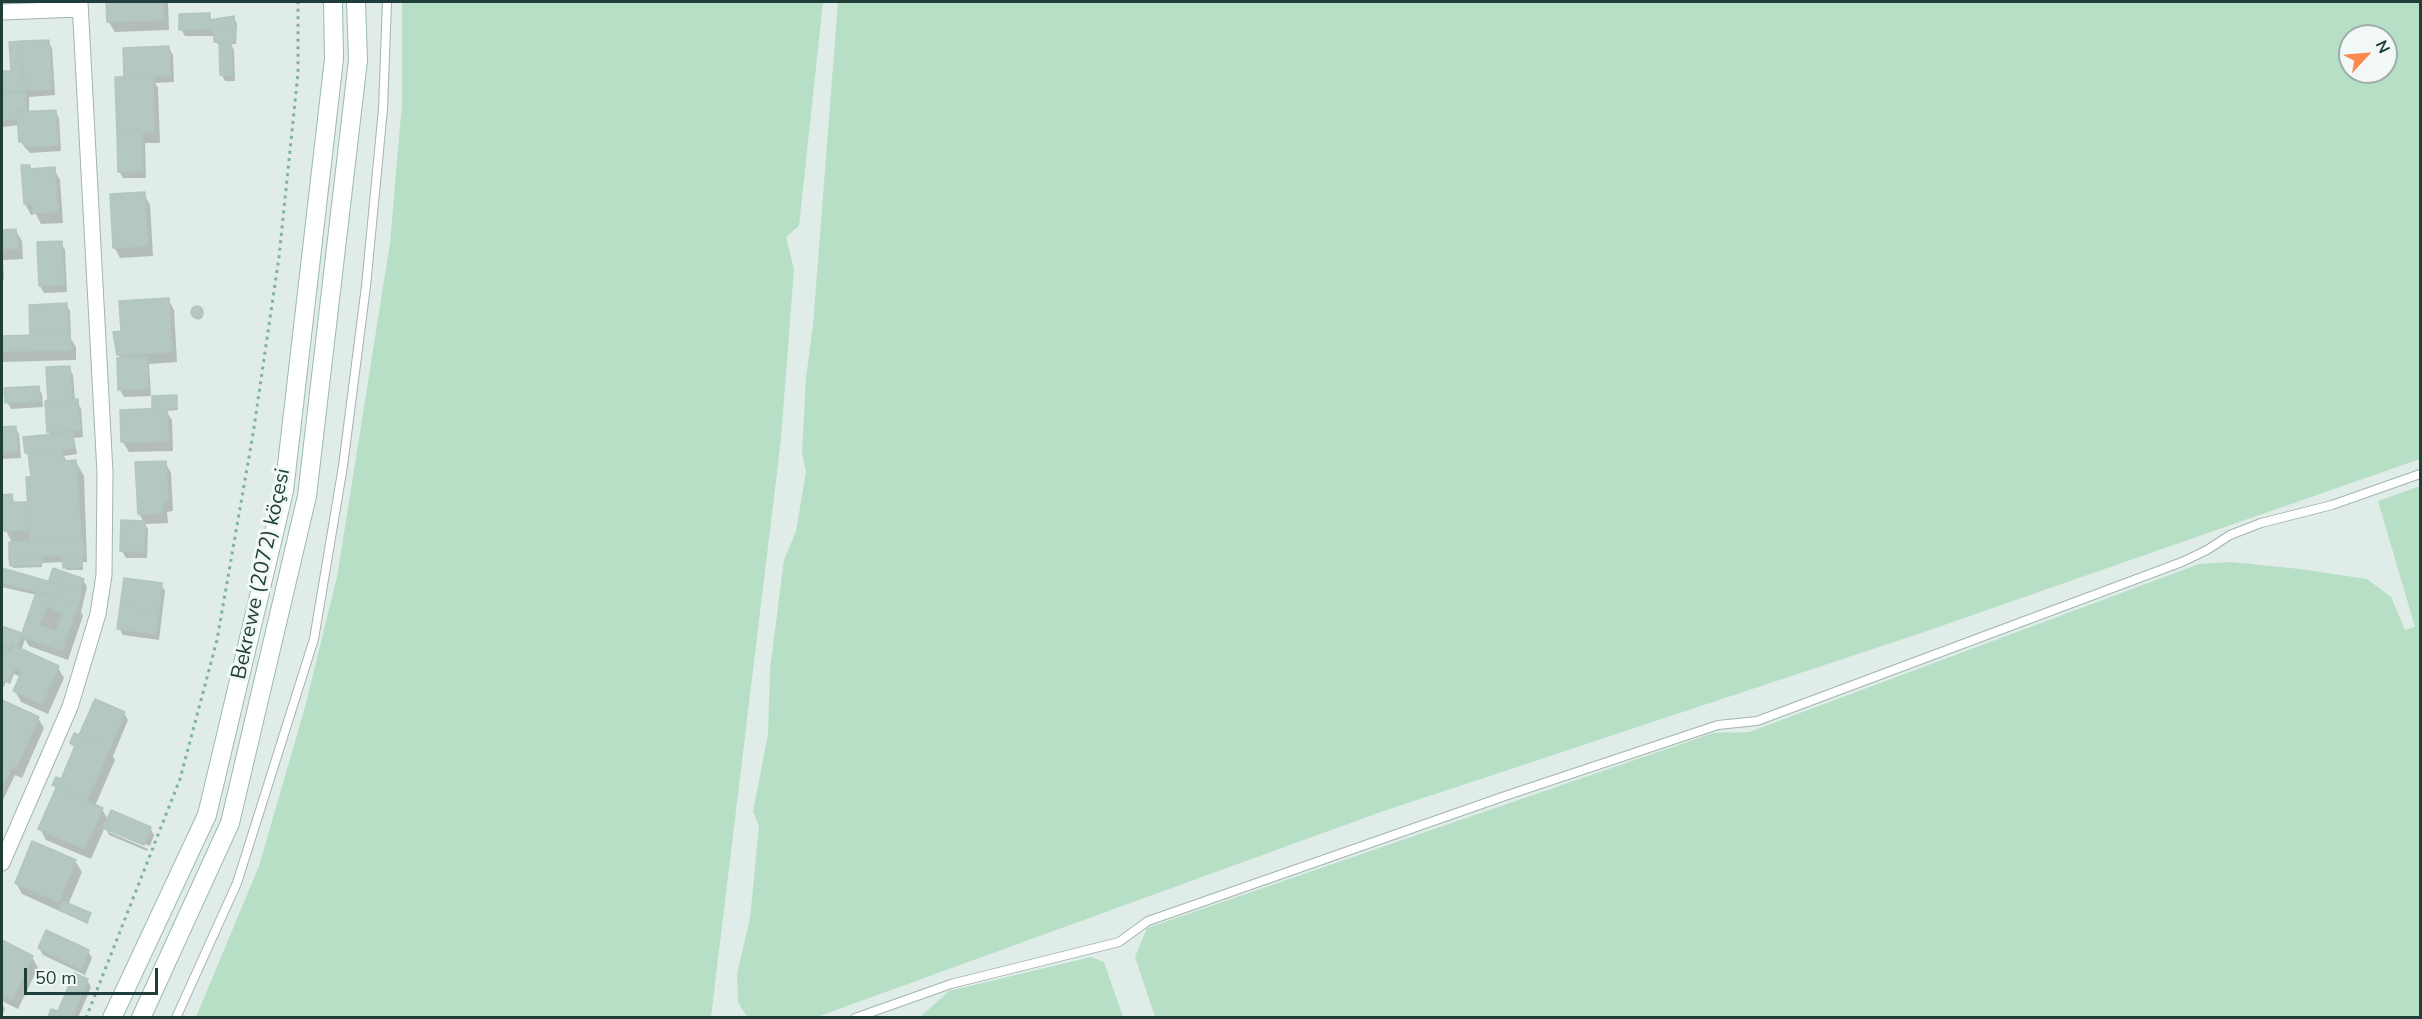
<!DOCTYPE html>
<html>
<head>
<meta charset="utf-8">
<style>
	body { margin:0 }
	#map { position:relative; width:2422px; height:1019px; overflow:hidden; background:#e0ece8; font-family:"Nunito Sans",sans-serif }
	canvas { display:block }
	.frame { position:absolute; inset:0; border:3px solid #1f3e39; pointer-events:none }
	.north { position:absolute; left:2338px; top:24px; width:60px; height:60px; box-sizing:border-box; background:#f1f8f5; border:2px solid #9daeaa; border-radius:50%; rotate:64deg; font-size:16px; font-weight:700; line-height:24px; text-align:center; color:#1f3e39 }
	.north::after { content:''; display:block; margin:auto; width:21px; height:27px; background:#fc8a4e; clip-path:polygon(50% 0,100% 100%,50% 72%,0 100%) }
	.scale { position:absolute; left:24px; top:968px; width:134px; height:27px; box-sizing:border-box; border:3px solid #1f3e39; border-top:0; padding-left:8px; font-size:18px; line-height:21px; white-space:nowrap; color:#1f3e39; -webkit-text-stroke:4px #f1f8f5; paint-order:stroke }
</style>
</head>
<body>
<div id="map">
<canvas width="2422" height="1019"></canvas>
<div class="frame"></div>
<div class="north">N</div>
<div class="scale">50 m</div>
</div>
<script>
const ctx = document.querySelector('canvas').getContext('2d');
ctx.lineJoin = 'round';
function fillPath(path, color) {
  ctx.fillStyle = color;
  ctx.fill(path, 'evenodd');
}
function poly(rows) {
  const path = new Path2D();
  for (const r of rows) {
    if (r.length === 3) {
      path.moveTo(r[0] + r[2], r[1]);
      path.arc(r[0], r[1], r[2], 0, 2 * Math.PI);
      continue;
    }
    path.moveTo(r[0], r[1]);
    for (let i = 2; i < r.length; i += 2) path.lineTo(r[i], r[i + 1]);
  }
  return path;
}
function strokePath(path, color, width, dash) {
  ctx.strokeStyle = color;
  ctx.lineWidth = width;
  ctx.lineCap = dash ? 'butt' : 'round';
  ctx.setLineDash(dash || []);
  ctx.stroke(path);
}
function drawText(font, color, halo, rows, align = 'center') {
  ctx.font = font + ' "Nunito Sans",sans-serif';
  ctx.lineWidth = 6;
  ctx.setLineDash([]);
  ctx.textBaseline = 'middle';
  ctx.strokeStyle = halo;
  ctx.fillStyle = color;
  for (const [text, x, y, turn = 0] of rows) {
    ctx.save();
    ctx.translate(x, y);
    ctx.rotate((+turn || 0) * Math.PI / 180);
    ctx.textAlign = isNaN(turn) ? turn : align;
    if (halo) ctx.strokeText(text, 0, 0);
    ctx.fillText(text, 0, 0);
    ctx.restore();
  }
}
const green = poly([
	[402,2,823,2,799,226,786,237,794,269,781,439,711,1017,196,1017,259,866,305,707,337,577,390,243,402,103],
	[838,2,2420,2,2420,459,1924,632,1378,813,817,1017,747,1017,738,1002,737,974,750,918,759,826,753,812,768,734,770,669,784,560,796,531,806,472,802,453,806,378,813,325],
	[2350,36,2386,36,2386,72,2350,72],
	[2420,486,2420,1017,1155,1017,1135,957,1147,928,1713,733,1749,732,2199,564,2231,562,2300,569,2367,579,2391,597,2405,630,2415,627,2378,501],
	[1091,957,1104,962,1123,1017,920,1017,949,991]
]);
const shadow = poly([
	[2,2,23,2,24,8,2,5],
	[107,2,168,2,169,30,115,32,108,21],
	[209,15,213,21,234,17,237,24,236,44,231,44,234,50,235,81,225,81,221,74,220,45,215,42,215,36,185,36,181,29],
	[48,41,52,48,55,95,29,97,29,113,55,111,59,118,61,151,30,153,20,141,19,125,2,127,2,73,13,72],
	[169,48,173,55,174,82,155,83,158,88,160,143,145,143,146,178,123,178,119,171,117,79,128,78],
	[29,166,32,170,54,169,60,180,63,223,41,224,36,214,31,215,25,204],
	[144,194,150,205,153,256,120,258,114,247],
	[15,230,22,241,23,259,3,260,4,280,2,280,2,231],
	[61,243,65,250,67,292,44,293,40,286],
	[168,299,174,310,177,362,149,364,151,396,124,397,120,390,119,360,121,360,118,354,122,332],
	[66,304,70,311,71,339,76,347,76,360,2,362,2,337,33,337,32,335],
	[198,314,5.5],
	[69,368,73,375,75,401,81,408,83,437,74,438,77,454,64,456,67,462,76,462,84,476,87,562,83,562,83,570,66,570,64,562,42,563,42,567,13,568,12,543,5,528,2,528,2,496,11,496,16,504,29,503,32,478,31,460,26,452,51,436,48,432,48,369],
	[38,387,42,394,43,407,11,409,7,402],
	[176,397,178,410,166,411,172,420,173,451,129,452,123,442,156,410],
	[15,427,19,434,21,458,2,459,2,428],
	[165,462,171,473,173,511,167,512,168,523,145,524,148,529,147,558,126,558,122,551,144,522,139,514],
	[2,536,3,570,50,582,54,570,83,580,87,587,81,612,83,616,68,660,29,646,25,639,21,651,58,668,64,678,48,714,21,702,15,691,21,677,14,674,10,684,6,682,4,687,2,685,2,628,20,634,22,638,37,595,2,587],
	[161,584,165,591,159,640,123,635,119,628],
	[2,702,38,718,44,728,22,778,15,775,2,802],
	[124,713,128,720,113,756,115,760,95,806,102,809,108,820,150,828,154,835,150,846,109,829,109,832,148,849,147,851,109,835,105,827,91,859,46,840,40,829,57,790,54,785,62,781,75,749,72,743,83,738,81,735],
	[75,861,82,872,68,905,90,914,88,924,22,894,16,883],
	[2,942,32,957,38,968,18,1009,2,1001],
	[39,948,88,951,92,958,85,975,43,955],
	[87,980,91,987,78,1018,50,1018,58,1013],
	[2,1003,5,1009,2,1016]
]);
const building = poly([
	[106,2,163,2,163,20,107,22,106,2],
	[210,13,210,20,234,16,235,28,179,30,179,14,210,13],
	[235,28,235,42,214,42,214,29,235,28],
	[49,40,52,89,25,90,22,41,49,40],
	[22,41,24,70,21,70,25,90,2,92,2,71,11,71,9,42,22,41],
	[219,42,231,42,232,75,220,75,219,42],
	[169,46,170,76,124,77,123,48,169,46],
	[153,76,154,132,117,133,115,77,153,76],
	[25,92,26,109,17,110,17,119,2,120,2,94,25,92],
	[56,110,58,145,25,147,24,142,19,142,17,112,56,110],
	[117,133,142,133,143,171,118,172,117,133],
	[21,165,30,165,30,169,55,167,58,212,33,213,33,204,24,204,21,165],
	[145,192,148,246,113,248,110,194,145,192],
	[16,229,18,248,2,249,2,230,16,229],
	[62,241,64,285,39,286,37,242,62,241],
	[169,298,172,352,117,355,113,332,121,331,119,301,169,298],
	[67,303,68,334,30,335,29,305,67,303],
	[197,312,6],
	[70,334,71,350,2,351,2,336,70,334],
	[147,357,148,389,118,390,117,358,147,357],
	[70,366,72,400,48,401,46,367,70,366],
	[39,386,40,401,5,403,4,388,39,386],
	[177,395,177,408,152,409,152,396,177,395],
	[78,399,80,430,47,432,45,401,78,399],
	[167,408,168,441,121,442,120,410,167,408],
	[16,426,18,451,2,452,2,427,16,426],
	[73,432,74,448,25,453,23,437,73,432],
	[62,449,63,461,76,460,81,539,30,541,26,477,31,477,28,452,62,449],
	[166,461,168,501,162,501,163,513,138,514,135,462,166,461],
	[12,494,13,502,28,502,29,530,4,531,2,495,12,494],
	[121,520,145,521,144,552,120,551,121,520],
	[83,539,84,555,9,557,9,542,83,539],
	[82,555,82,567,63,568,62,556,82,555],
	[9,557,41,557,41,565,10,566,9,557],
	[2,568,82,591,78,604,2,582,2,568],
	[53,568,84,579,80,591,49,580,53,568],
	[124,578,162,583,159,612,120,606,124,578],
	[37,590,78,604,62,650,21,636,37,590],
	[47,606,63,613,56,632,39,625,47,606],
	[120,606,159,612,155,634,117,629,120,606],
	[2,626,21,633,17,646,11,643,9,647,3,645,2,649,2,626],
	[13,645,59,666,42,704,13,691,22,671,2,661,4,648,11,651,13,645],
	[2,663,14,668,8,682,4,680,2,684,2,663],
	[95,699,125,712,110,748,79,735,95,699],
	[2,700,39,717,16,768,2,761,2,700],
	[74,733,110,748,87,800,52,785,56,777,61,779,75,746,70,743,74,733],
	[2,761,12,766,2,788,2,761],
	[56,788,103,808,85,849,38,829,56,788],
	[111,810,151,827,144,845,103,828,111,810],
	[32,841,76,860,59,902,15,883,32,841],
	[63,901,91,913,87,922,59,910,63,901],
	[46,930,89,950,81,969,38,948,46,930],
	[2,940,33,956,12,1000,2,994,2,940],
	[74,973,88,979,72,1018,48,1017,51,1009,58,1011,74,973]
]);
const path = poly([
	[86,1018,180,779,217,640,253,434,279,257,298,73,298,2]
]);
const service = poly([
	[176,1018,237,883,314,639,343,466,366,286,383,109,387,2],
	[855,1018,951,984,1119,942,1148,921,1505,796,1718,725,1757,721,2182,562,2207,550,2230,535,2261,523,2332,505,2420,474]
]);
const minor = poly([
	[2,12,80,9],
	[2,863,70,707,98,614,104,575,105,473,80,2]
]);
const secondary = poly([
	[112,1018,207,815,284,491,334,59,333,2],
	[141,1018,230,823,307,496,358,60,356,2]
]);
const streetNames = [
	["Bekrewe (2072) köçesi",262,574,-78]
];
fillPath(green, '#b7dfc6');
fillPath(shadow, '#0003');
fillPath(building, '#b5c7c1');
strokePath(building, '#b2c6c0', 1.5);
strokePath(service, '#a2b4b0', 10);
strokePath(minor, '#a2b4b0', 17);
strokePath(secondary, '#9db9b2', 20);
strokePath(path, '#7eb2a7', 3, [3, 4.5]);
strokePath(service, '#fff', 8);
strokePath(minor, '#fff', 15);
strokePath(secondary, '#fff', 18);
drawText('21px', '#1f3e39', '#f1f8f5', streetNames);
</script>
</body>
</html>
